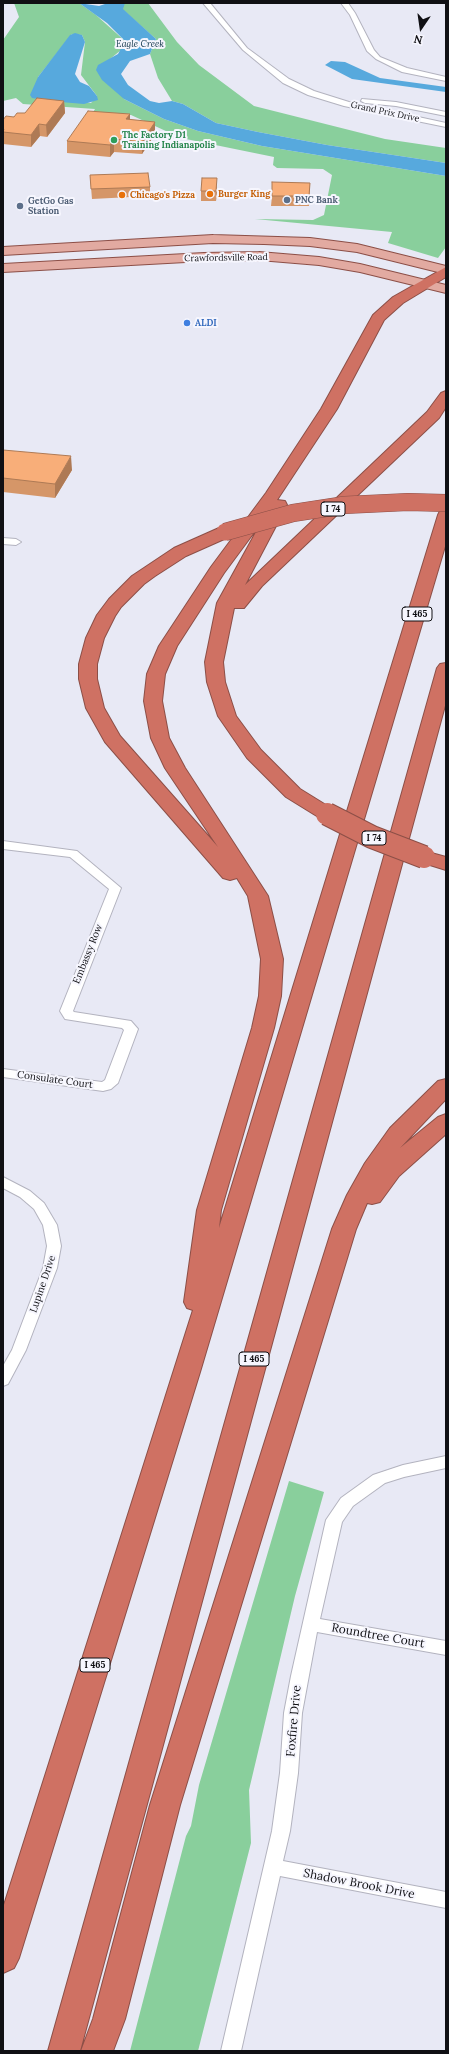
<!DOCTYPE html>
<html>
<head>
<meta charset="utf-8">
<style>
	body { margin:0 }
	#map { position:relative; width:449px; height:2054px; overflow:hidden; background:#e8e9f5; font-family:Lora,serif }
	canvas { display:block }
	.frame { position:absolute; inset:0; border:4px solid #101014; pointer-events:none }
	.north { position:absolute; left:401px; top:8px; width:40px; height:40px; -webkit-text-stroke:3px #f6f6fe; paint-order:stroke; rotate:193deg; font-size:11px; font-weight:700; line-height:16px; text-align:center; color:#101014 }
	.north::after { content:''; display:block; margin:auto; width:14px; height:18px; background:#101014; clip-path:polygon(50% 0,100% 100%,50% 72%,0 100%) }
</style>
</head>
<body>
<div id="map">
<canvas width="449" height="2054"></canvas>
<div class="frame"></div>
<div class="north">N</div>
</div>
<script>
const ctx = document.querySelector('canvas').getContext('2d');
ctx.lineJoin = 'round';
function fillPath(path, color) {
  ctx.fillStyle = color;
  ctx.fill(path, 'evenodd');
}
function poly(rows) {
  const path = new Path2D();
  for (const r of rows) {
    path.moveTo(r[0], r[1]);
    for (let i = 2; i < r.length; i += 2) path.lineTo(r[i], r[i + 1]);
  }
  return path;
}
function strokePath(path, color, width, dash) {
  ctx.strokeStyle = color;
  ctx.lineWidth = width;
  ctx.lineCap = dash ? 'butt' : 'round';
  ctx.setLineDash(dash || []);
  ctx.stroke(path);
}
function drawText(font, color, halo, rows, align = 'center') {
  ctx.font = font + ' Lora,serif';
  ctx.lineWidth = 4;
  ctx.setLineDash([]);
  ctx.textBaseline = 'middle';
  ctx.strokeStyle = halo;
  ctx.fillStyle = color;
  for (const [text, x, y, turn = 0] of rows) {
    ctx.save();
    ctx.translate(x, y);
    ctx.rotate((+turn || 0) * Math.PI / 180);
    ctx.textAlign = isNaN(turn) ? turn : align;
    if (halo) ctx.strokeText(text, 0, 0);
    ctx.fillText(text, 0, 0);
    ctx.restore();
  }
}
const green = poly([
	[14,3,79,3,96,15,125,41,121,50,110,59,124,99,164,119,198,131,262,146,446,176,446,247,438,258,388,243,392,232,255,219,313,220,324,215,332,175,323,169,277,168,273,165,274,157,181,138,131,115,109,113,89,119,95,109,23,104,16,98,3,101,3,40,19,17],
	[72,34,82,35,85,42,81,75,97,96,91,103,48,101,38,77],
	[124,3,148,3,177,42,199,65,254,106,385,139,446,148,446,163,327,145,258,132,216,123,183,104,172,101,158,78,150,54,156,39,122,9],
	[289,1481,324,1492,295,1596,249,1790,251,1843,198,2051,130,2051,186,1836,191,1826,199,1785]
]);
const water = poly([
	[79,3,99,6,108,3,125,3,123,9,156,39,150,54,130,61,121,74,128,85,150,101,159,103,172,101,183,104,216,123,258,132,327,145,446,163,446,176,262,146,198,131,164,119,124,99,102,80,96,70,98,65,118,54,125,41,107,23],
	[75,33,82,35,85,42,75,74,80,82,89,86,97,96,98,100,84,104,49,101,32,98,30,95,38,77,70,35],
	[331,61,345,62,380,78,446,87,446,92,352,79,325,65]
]);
const minor = poly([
	[203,3,210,3,247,48,289,79,314,91,349,102,446,123,446,127,344,106,308,95,283,83,243,50,203,3],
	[341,3,348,3,355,13,374,50,380,57,407,68,446,77,446,81,402,72,376,59,367,51,350,15,341,3],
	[362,99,396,102,446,112,446,116,396,106,365,103,361,101,362,99],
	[3,538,16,539,21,542,16,545,3,544,3,538],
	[3,841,77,851,121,888,73,1011,74,1012,131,1021,138,1029,118,1083,111,1089,103,1091,3,1077,3,1069,102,1082,105,1080,124,1030,122,1028,65,1019,60,1011,109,889,70,857,3,849,3,841],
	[3,1177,30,1191,44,1203,57,1225,61,1246,57,1268,26,1350,8,1384,3,1386,3,1366,12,1350,43,1268,47,1246,43,1225,34,1209,20,1197,3,1188,3,1177],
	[446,1456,446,1468,404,1477,385,1483,353,1506,342,1522,320,1619,446,1641,446,1655,317,1632,302,1713,298,1773,290,1831,283,1861,446,1892,446,1908,280,1876,241,2051,221,2051,272,1831,280,1773,284,1713,291,1676,326,1520,341,1498,373,1475,403,1465,446,1456]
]);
const primary = poly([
	[213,235,310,238,357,244,446,266,446,274,357,252,310,246,264,244,213,243,3,255,3,247,213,235],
	[259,252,319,257,360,264,446,285,446,293,360,272,319,265,259,260,204,261,3,272,3,264,204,253,259,252]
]);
const motorway = poly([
	[446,267,446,277,403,303,384,320,337,409,277,500,285,501,287,505,245,585,427,412,441,393,446,391,446,407,439,418,262,586,244,608,234,608,223,662,225,682,236,716,261,750,300,789,334,810,337,814,334,818,327,820,320,818,286,797,247,758,218,716,207,682,205,662,217,603,261,523,224,573,177,646,165,674,162,701,169,738,185,768,268,896,283,959,281,996,274,1028,221,1210,219,1228,438,515,440,511,446,510,446,543,200,1372,19,1958,14,1968,3,1973,3,1908,193,1310,187,1308,184,1302,197,1210,252,1028,259,996,261,959,248,896,237,878,230,880,223,878,105,742,86,708,79,679,79,664,86,638,97,615,109,599,132,576,174,548,219,528,225,527,231,528,233,532,231,536,186,556,155,576,144,584,121,607,115,616,104,638,97,664,97,679,104,708,120,736,218,847,165,768,151,738,144,701,147,674,159,646,211,567,266,493,321,409,373,315,393,297,446,267],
	[446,663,446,702,80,2051,48,2051,437,668,440,664,446,663],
	[424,851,446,857,446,870,417,861,414,857,417,853,424,851],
	[446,1079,446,1099,400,1148,438,1117,446,1114,446,1134,399,1176,380,1202,372,1204,367,1203,356,1229,180,1805,125,2019,113,2051,81,2051,93,2019,150,1805,332,1229,347,1195,365,1163,390,1128,438,1081,446,1079]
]);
const motorwayBridgeFar1 = poly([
	[225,532,293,513,345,505,408,502,446,503]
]);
const motorwayBridge = poly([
	[327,814,372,837,424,857]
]);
const wall = poly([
	[64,101,65,113,47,137,40,136,31,147,3,144,3,120],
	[130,114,130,120,155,122,155,134,142,154,114,152,110,157,67,153,67,141],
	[90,175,150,187,150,196,92,199],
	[310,183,309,206,271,206,272,196],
	[217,188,216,201,201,201,201,191],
	[3,450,72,470,55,498,3,492]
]);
const shadedWall = poly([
	[64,101,65,113,47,137,46,125],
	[130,114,130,126,126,119],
	[155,122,155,134,142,154,142,142],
	[39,124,40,136,31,147,31,135],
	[114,139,114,152,110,157,110,145],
	[217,178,217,188,216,201,216,191],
	[71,456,72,470,55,498,55,484]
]);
const building = poly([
	[37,98,64,101,46,125,39,124,31,135,3,132,4,129,3,129,3,120,6,116,14,117,17,113,25,113,37,98],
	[88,111,130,114,126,119,155,122,142,142,114,139,110,145,67,141,88,111],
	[148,173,150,187,91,189,90,175,148,173],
	[202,178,217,178,216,191,201,191,202,178],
	[272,182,310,183,309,196,272,196,272,182],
	[3,450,71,456,55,484,3,478,3,450]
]);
const markers = [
	[114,140,4,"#2e9e5b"],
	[210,194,4,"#e8710a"],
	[122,195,4,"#e8710a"],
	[287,200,4,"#5c6f8a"],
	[20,206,4,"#5c6f8a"],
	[187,323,4,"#3f7fe0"]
];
const farWaternames = [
	["Eagle Creek",140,44]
];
const farStreetnames = [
	["Grand Prix Drive",385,112,12],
	["Crawfordsville Road",226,258,-1]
];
const farLeisurenames = [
	["The Factory D1",122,135],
	["Training Indianapolis",122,145]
];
const farFoodnames = [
	["Burger King",218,194],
	["Chicago's Pizza",130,195]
];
const farServicenames = [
	["PNC Bank",295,200],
	["GetGo Gas",28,201],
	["Station",28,211]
];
const farShopnames = [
	["ALDI",195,323]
];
const shields = [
	[333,509,24],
	[417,614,30],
	[374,838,24],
	[254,1359,30],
	[95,1665,30]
];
const shieldNames = [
	["I 74",333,509],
	["I 465",417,614],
	["I 74",374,838],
	["I 465",254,1359],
	["I 465",95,1665]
];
const streetNames = [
	["Embassy Row",88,954,-68],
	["Consulate Court",55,1080,8],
	["Lupine Drive",43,1284,-71]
];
const nearStreetnames = [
	["Roundtree Court",378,1636,10],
	["Foxfire Drive",294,1721,-85],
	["Shadow Brook Drive",359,1884,11]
];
fillPath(green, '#89cf9c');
fillPath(water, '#57a9dd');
strokePath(minor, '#b3b3bf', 2);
strokePath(primary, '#8c4f47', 2);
strokePath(motorway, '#8c4f47', 2);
fillPath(minor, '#fff');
fillPath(primary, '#e2aaa1');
fillPath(motorway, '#cf7163');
strokePath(motorwayBridgeFar1, '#8c4f47', 18, []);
strokePath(motorwayBridge, '#8c4f47', 24, []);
strokePath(motorwayBridgeFar1, '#cf7163', 17);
strokePath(motorwayBridge, '#cf7163', 22);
fillPath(wall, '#d59668');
fillPath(shadedWall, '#ae7a55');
fillPath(building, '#f8ae79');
strokePath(building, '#ae7a55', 1);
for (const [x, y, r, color] of markers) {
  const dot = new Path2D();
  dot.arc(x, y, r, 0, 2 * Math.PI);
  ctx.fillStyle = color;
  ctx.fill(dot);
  strokePath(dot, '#f6f6fe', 1.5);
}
drawText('italic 9px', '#12364b', '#f6f6fe', farWaternames);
drawText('9px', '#101014', '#f6f6fe', farStreetnames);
drawText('bold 9px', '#27864d', '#f6f6fe', farLeisurenames, 'left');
drawText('bold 9px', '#c56008', '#f6f6fe', farFoodnames, 'left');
drawText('bold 9px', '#4e5e75', '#f6f6fe', farServicenames, 'left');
drawText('bold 9px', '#366cbe', '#f6f6fe', farShopnames, 'left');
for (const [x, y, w] of shields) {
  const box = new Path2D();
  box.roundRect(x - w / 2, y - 7, w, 14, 3);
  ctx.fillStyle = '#f6f6fe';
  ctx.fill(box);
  strokePath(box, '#101014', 1);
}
drawText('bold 9px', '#101014', null, shieldNames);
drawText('10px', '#101014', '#f6f6fe', streetNames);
drawText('12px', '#101014', '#f6f6fe', nearStreetnames);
</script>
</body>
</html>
